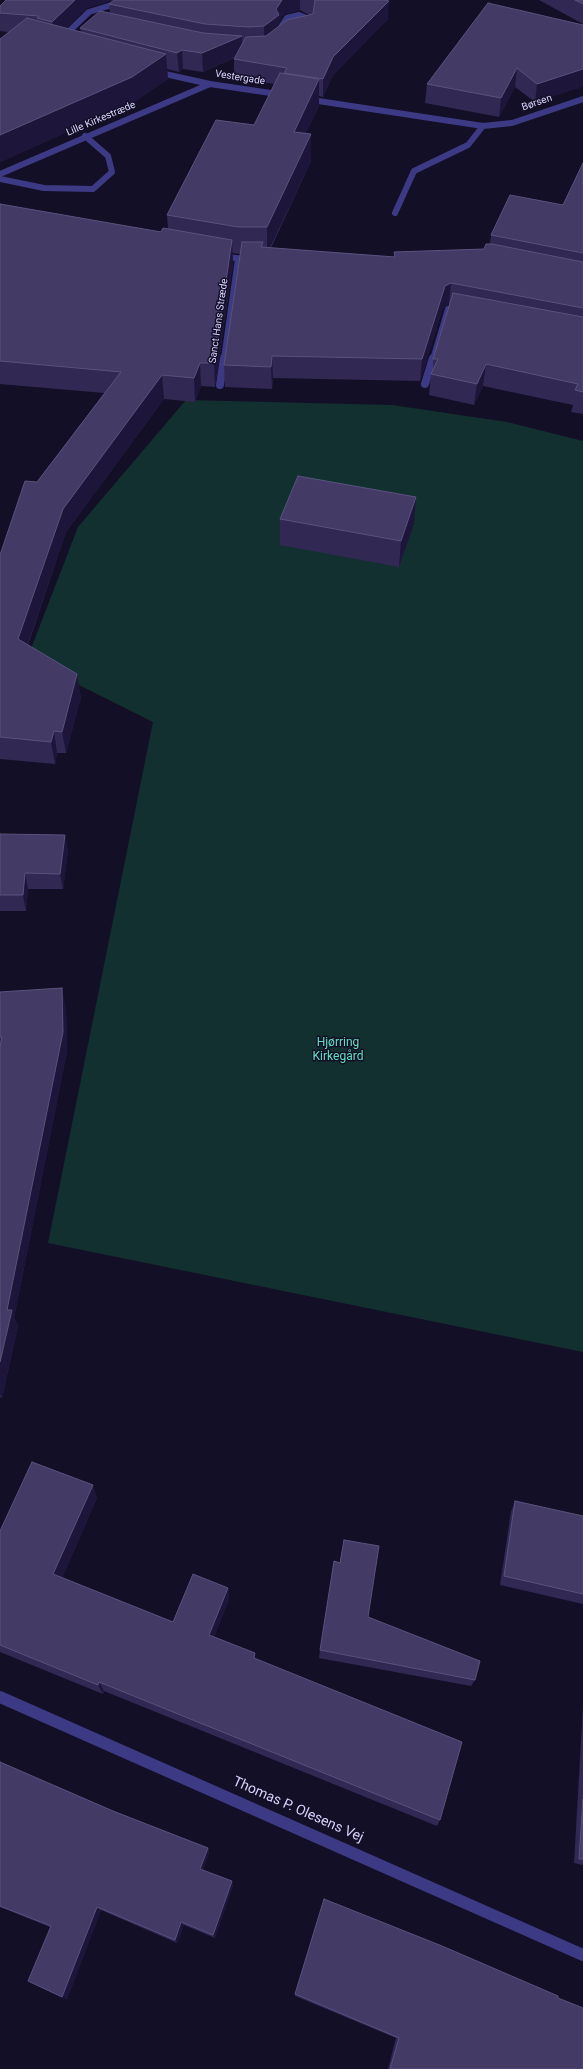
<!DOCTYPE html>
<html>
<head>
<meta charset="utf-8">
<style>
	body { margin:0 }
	canvas { display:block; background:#130f26 }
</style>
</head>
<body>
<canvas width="583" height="2069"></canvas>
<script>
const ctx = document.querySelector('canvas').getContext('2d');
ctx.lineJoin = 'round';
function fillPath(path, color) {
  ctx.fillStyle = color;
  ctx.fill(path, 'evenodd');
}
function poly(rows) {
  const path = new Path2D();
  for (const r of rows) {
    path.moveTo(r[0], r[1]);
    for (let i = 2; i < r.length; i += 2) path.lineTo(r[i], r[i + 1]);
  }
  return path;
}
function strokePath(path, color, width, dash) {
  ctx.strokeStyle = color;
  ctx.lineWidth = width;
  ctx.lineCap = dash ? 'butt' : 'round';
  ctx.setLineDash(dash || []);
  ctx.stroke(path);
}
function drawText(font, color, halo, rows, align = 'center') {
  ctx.font = font + ' Roboto,sans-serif';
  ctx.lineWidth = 3;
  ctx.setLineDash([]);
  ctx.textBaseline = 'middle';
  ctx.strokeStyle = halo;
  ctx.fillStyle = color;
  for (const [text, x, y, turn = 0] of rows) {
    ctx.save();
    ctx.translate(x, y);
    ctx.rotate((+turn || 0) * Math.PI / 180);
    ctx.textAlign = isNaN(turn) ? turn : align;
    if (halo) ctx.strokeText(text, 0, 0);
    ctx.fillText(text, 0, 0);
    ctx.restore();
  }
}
const green = poly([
	[186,400,392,405,507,422,583,441,583,1352,48,1243,153,722,27,659,78,527]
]);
const minorFar2 = poly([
	[285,34,281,27,287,18,299,15,311,20,310,23],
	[62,38,89,12,128,0],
	[156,72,210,84,284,95],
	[305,99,483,126,512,123,583,99],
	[0,174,210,84],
	[0,179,44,188,93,189,112,172,108,156,85,136],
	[395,213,414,171,468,145,483,126],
	[219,256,253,260],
	[224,359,238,259],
	[433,359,448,309,461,311]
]);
const minorFar1 = poly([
	[425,384,433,358],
	[220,385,224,358]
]);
const minor = poly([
	[0,1697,583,1955]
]);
const wall = poly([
	[6,0,113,0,87,8,66,28,81,32,80,28,110,13,109,4,114,0,384,0,388,19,333,75,323,97,319,96,319,106,306,133,311,161,271,248,394,257,394,252,484,249,490,244,491,235,563,205,583,163,583,414,571,412,573,405,483,386,474,405,429,395,431,374,433,370,433,359,450,305,449,304,443,308,420,381,273,378,272,389,225,387,224,365,240,254,232,253,233,263,215,387,201,386,195,402,164,399,66,532,28,645,81,697,66,753,57,753,55,764,0,759,0,555,37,482,104,393,0,384,0,204,161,232,168,229,167,215,254,125,274,84,234,77,234,58,203,72,183,69,179,72,167,69,168,79,134,102,0,162,0,39,9,32,0,31,0,6],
	[300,10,309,15,279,27,279,22,283,15],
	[539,0,583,0,583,24],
	[583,25,535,102,515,87,499,117,425,103,427,84],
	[280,519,414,524,399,567,280,545],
	[0,834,68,850,63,889,28,889,26,911,0,911],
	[0,992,66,1008,67,1051,14,1318,18,1326,2,1398,0,1397],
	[97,1498,62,1578,173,1622,228,1588,229,1599,214,1637,256,1659,440,1820,437,1826,104,1691,103,1694,0,1652,0,1531],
	[515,1501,583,1516,583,1604,500,1585,511,1512],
	[368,1617,475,1680,471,1686,319,1658,320,1650],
	[583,1707,583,1865,574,1863],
	[0,1762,113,1811,208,1848,209,1853,203,1870,233,1885,215,1938,184,1925,177,1943,101,1910,67,1999,62,1997,50,1927,0,1907],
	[295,1994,558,1998,583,2069,388,2069,396,2038,295,1996]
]);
const shadedWall = poly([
	[75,0,113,0,87,8,54,40,52,22],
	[282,0,300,0,300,10,283,15,279,22,279,33,264,44,264,26],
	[389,1,388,19,333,75,323,97,323,79,333,57],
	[242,36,242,54,203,72,202,53],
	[182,50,183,69,179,72,177,53],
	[166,54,168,79,134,102,0,162,0,135],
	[517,68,515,87,499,117,501,98],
	[583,69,583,87,535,102,537,84],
	[319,79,319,106,294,159,294,132],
	[311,134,311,161,267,254,267,227],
	[232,240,233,263,215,387,214,363],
	[451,283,449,304,443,308,420,381,422,359,445,286],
	[272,356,273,378,272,389,271,367],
	[200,363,201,386,195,402,194,378],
	[486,364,483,386,474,405,477,384],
	[162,375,164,399,66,532,22,661,18,639,63,509],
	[416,497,414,524,399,567,401,541],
	[77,674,81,697,66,753,62,732],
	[54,731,57,753,55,764,51,742],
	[65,835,68,850,63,889,60,874],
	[25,873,28,889,26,911,23,895],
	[62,988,66,1008,67,1051,14,1318,18,1326,2,1398,0,1394,0,1362,7,1310],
	[93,1485,97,1498,59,1585,53,1574],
	[228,1588,229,1599,211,1645,209,1635],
	[99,1682,104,1691,103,1694,98,1685],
	[208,1848,209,1853,202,1873,200,1869],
	[232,1881,233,1885,215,1938,213,1935],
	[97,1907,101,1910,67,1999,62,1997],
	[181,1922,184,1925,177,1943,175,1940]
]);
const building = poly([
	[6,0,75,0,52,22,37,18,39,16,0,13,0,6,6,0],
	[114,0,282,0,276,9,279,15,264,26,248,27,205,24,109,4,114,0],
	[315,0,384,0,389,1,333,57,323,79,284,73,287,68,234,59,246,37,266,36,287,20,313,14,315,0],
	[575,0,583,0,583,4,575,0],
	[488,3,583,25,583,69,537,84,517,68,501,98,427,84,488,3],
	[100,11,203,33,242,36,202,53,182,50,177,53,80,28,100,11],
	[27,18,166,54,132,77,0,135,0,39,27,18],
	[280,73,319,79,294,132,311,134,267,227,238,227,167,215,216,120,254,125,280,73],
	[583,163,583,253,491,235,510,195,563,205,583,163],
	[0,204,161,232,163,228,232,240,214,363,200,363,194,378,162,375,63,509,18,639,77,674,62,732,54,731,51,742,0,737,0,555,25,481,37,482,121,372,0,361,0,204],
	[242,242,263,242,261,247,395,257,394,252,484,249,486,244,492,244,583,262,583,308,451,283,445,286,422,359,272,356,271,367,224,365,242,242],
	[453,293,583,317,583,392,575,390,578,384,486,364,477,384,431,374,438,359,433,359,453,293],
	[298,476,416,497,401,541,280,519,298,476],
	[0,834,65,835,60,874,25,873,23,895,0,895,0,834],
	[62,988,63,1032,7,1310,12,1310,0,1362,0,1047,2,1037,0,1037,0,992,62,988],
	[32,1462,93,1485,53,1574,173,1622,193,1574,228,1588,209,1635,255,1653,254,1658,462,1742,440,1820,99,1682,98,1685,0,1645,0,1531,32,1462],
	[515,1501,583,1516,583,1594,504,1576,515,1501],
	[344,1540,379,1546,368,1617,480,1661,475,1680,320,1650,334,1561,340,1563,344,1540],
	[0,1762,113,1811,208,1848,200,1869,232,1881,213,1935,181,1922,175,1940,97,1907,62,1997,28,1981,51,1926,0,1906,0,1762],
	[583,1799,583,1859,579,1859,583,1799],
	[324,1899,442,1946,558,1996,558,1998,583,2008,583,2069,390,2069,399,2038,295,1994,324,1899]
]);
const farStreetnames = [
	["Vestergade",240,78,9],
	["Børsen",537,103,-19],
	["Lille Kirkestræde",101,119,-23],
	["Sanct Hans Stræde",219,321,-82]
];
const parkNames = [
	["Hjørring",338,1043],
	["Kirkegård",338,1057]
];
const nearStreetnames = [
	["Thomas P. Olesens Vej",298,1810,24]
];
fillPath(green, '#12302f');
strokePath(minorFar2, '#3d3a85', 6);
strokePath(minorFar1, '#3d3a85', 8);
strokePath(minor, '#3d3a85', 12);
fillPath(wall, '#312854');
fillPath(shadedWall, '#1d163a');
fillPath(building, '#433a66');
strokePath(building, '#5a527e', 1);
drawText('10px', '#d9d4ff', '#130f26', farStreetnames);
drawText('12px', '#5fe0c0', '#130f26', parkNames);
drawText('14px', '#d9d4ff', '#130f26', nearStreetnames);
</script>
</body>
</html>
